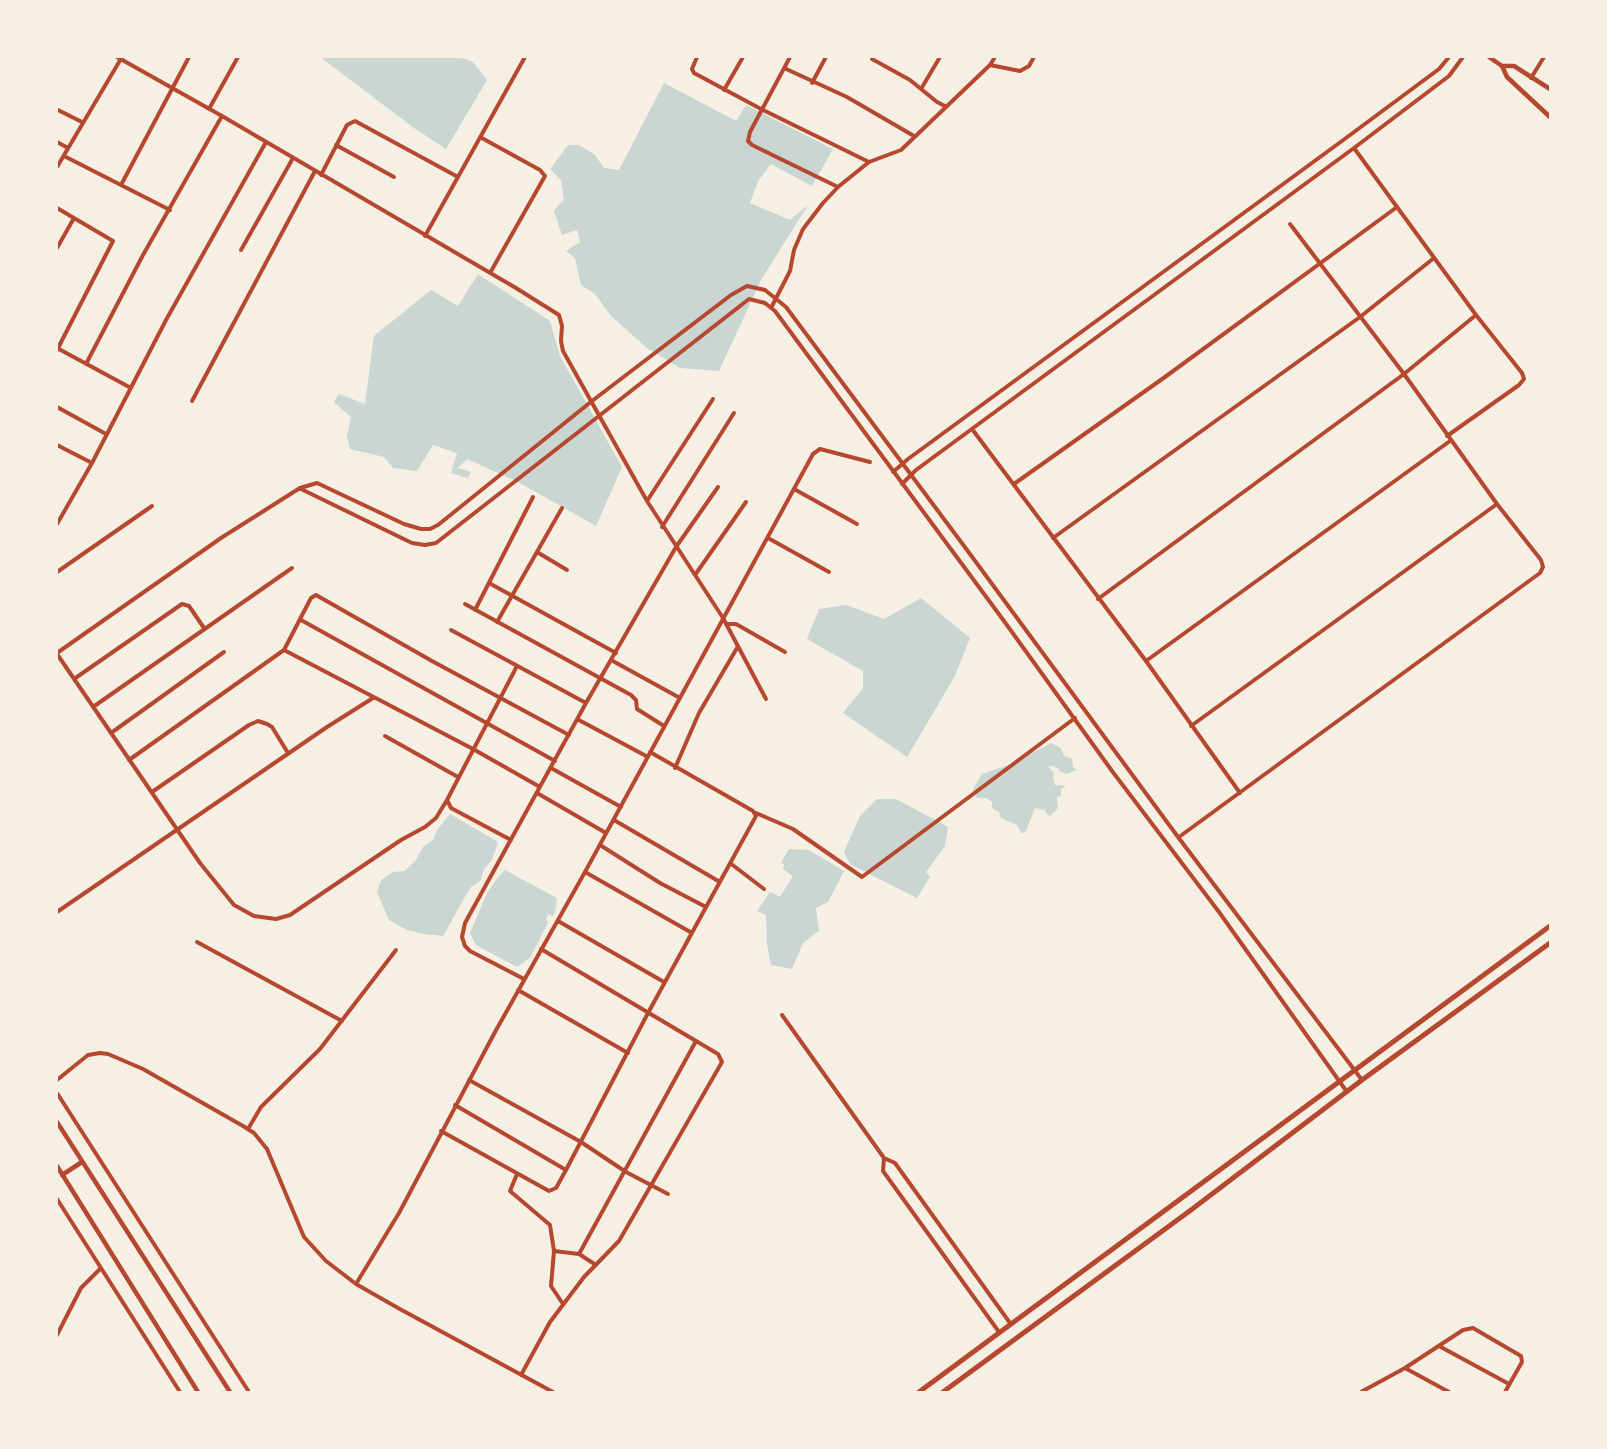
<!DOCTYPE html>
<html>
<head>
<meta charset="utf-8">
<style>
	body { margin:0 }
	#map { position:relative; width:1607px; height:1449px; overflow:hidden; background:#f6efe4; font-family:"Noto Sans",sans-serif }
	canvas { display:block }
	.frame { position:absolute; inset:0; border:58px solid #f6efe4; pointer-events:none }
</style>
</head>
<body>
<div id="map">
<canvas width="1607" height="1449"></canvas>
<div class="frame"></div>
</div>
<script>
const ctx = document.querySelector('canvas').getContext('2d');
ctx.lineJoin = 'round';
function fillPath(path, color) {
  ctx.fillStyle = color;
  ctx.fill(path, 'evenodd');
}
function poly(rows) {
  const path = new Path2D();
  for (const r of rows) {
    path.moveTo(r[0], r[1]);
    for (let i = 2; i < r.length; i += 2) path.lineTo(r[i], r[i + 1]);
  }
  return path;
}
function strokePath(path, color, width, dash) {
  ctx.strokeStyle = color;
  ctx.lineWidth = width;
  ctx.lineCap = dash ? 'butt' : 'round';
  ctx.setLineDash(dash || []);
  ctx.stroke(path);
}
const water = poly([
	[320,57,459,57,473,62,487,80,446,149,414,128],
	[664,83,736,121,746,105,833,149,812,186,771,164,758,181,750,203,790,220,808,205,761,280,719,371,680,368,647,348,611,316,595,294,581,285,575,258,566,251,580,242,577,230,562,235,554,211,564,199,561,180,550,169,568,145,579,145,595,155,604,168,619,170],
	[478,274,550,321,560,356,622,467,596,526,520,483,467,459,458,468,471,472,468,478,451,473,457,453,433,445,417,471,393,468,384,457,350,449,347,436,351,417,334,402,339,394,365,404,374,336,431,290,458,306],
	[921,598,970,638,955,676,907,757,843,713,863,688,863,671,807,639,819,609,846,605,884,619],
	[1051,743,1061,748,1064,756,1072,759,1073,767,1076,770,1067,774,1060,772,1058,768,1053,766,1048,766,1054,773,1053,778,1055,785,1066,786,1061,789,1061,796,1057,797,1058,808,1050,816,1047,814,1045,810,1035,808,1026,831,1022,834,1017,825,1001,818,999,812,992,808,992,802,986,798,977,798,973,789,982,774,1012,764],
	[877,799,896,799,948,827,945,846,926,872,930,877,917,898,850,864,844,852,860,816],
	[450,814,498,842,492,860,484,869,481,880,470,888,443,936,424,934,407,930,389,920,377,892,381,880,393,872,405,871,416,860,423,847,433,840,437,830],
	[789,849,809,850,844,871,828,902,816,908,819,931,803,943,792,969,771,965,767,945,766,915,757,911,770,892,780,897,793,876,783,869,784,864,781,863],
	[505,870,557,898,555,912,553,916,548,914,546,920,548,923,530,958,517,967,476,945,470,933,487,893,498,877]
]);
const minor = poly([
	[117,57,222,116,516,288,559,315,562,326,561,341,563,351,647,501,723,618,766,699],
	[697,57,692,69,694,73,761,109,869,162],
	[790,57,750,132,748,141,752,145,838,187],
	[873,57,872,59,910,80,937,102,945,106],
	[990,65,1020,71,1029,66,1034,57],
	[784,68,847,97,914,136],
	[1531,78,1544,57],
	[812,83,826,57],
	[921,89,940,57],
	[724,90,743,57],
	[209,109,238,57],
	[58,110,82,122],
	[480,137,540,170,545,176,490,273],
	[57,142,68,148],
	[336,145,394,177],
	[1354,148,1397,207],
	[64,156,170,210],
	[57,167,122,57],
	[321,175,347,125,355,121,458,177],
	[121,185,189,57],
	[57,208,113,241,57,350],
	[425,236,525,57],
	[57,248,74,218],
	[241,250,293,158],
	[771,308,790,271,794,250,803,229,823,203,838,187,869,162,901,150,990,65,995,57],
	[57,348,131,388],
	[86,364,143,255,222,116],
	[192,401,315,171],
	[57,407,106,434],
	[972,429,1146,661,1240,793],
	[57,445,92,463],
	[893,472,908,459,1346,138,1439,69,1449,57],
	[902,484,916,470,1354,148,1449,76,1463,57],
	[1014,484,1165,377,1397,207,1476,315,1522,373,1524,379,1519,385,1447,436],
	[301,489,412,543,425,545,436,543,749,299,765,303,775,311,1004,621,1112,771,1219,912,1347,1092],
	[794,489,857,524],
	[647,501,713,399],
	[57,524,92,463,166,320,266,142],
	[662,527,734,413],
	[768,538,829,572],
	[1053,538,1360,317,1434,258],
	[537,552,567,570],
	[57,572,152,506],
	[695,575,746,502],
	[489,583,616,653],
	[1098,599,1404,374,1476,315],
	[465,604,631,695,636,700,637,709,664,726],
	[475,610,533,497],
	[301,620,555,761],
	[497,622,562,508],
	[726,624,736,624,785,652],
	[451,630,586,703],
	[284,650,473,749,540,787],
	[57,653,221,538,300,488,317,483,404,524,421,529,430,529,438,525,592,401,731,295,747,286,765,290,786,307,970,554,1178,837,1362,1080],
	[57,654,200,863,234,905,254,916,276,919,290,915,401,840,425,827,436,818,447,800],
	[611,660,680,698],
	[1146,661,1450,441],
	[74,679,182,604,189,606,204,628],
	[93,707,292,568],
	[577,719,648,757],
	[1191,726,1497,504],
	[111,733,224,652],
	[385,736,458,777],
	[129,760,284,650,311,598,316,595,432,661,569,735],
	[551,768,621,807],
	[675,768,699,713,737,648],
	[152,792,249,725,258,721,267,724,272,727,288,753],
	[537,793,606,833],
	[756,813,793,829,862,877,1075,718],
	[614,820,720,882],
	[1179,837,1540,573,1543,567,1541,560,1497,504,1404,374,1290,224],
	[511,840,451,808,447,800,517,666],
	[600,845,660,883,706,907],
	[730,863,764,889],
	[585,872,692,933],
	[57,912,327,727,373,698],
	[558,921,664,982],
	[197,942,342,1021],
	[524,979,470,951,465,946,462,937,465,923,586,703,676,547,718,487],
	[518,990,628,1053],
	[782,1015,884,1158,895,1163,1010,1323],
	[57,1080,88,1055,100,1053,108,1054,143,1069,243,1126,254,1133,267,1149,304,1237,326,1261,356,1284,398,1308,553,1392],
	[469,1080,581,1142,626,1172,668,1194],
	[57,1093,249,1392],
	[455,1105,566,1170],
	[248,1129,261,1107,320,1049,396,950],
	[441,1131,549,1191,556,1188,566,1170,648,1013,756,816,753,811,650,752],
	[884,1158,883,1171,999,1332],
	[517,1174,510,1191,550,1225,554,1251,551,1286,563,1304],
	[57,1199,180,1392],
	[554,1251,579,1254,596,1265],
	[579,1254,696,1041],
	[356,1284,399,1213,495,1032,585,872,813,454,820,449,870,462],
	[57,1335,81,1288,101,1268],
	[1439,1346,1509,1384],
	[1405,1368,1449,1392],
	[521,1375,550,1322,584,1277,619,1241,722,1062,718,1054,541,949],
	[1361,1392,1405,1368,1463,1330,1473,1328,1521,1356,1522,1362,1505,1392]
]);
const tertiary = poly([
	[1489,57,1502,66,1514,66,1550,89],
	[1502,66,1507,77,1550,117],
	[57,1122,230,1392],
	[57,1166,198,1392],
	[62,1175,82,1162]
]);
const secondary = poly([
	[919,1392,1550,926],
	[943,1392,1191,1210,1362,1080,1550,943]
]);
fillPath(water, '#c9d6d2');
strokePath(minor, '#b5482f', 4);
strokePath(tertiary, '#b5482f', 4.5);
strokePath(secondary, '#b5482f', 5);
</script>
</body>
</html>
